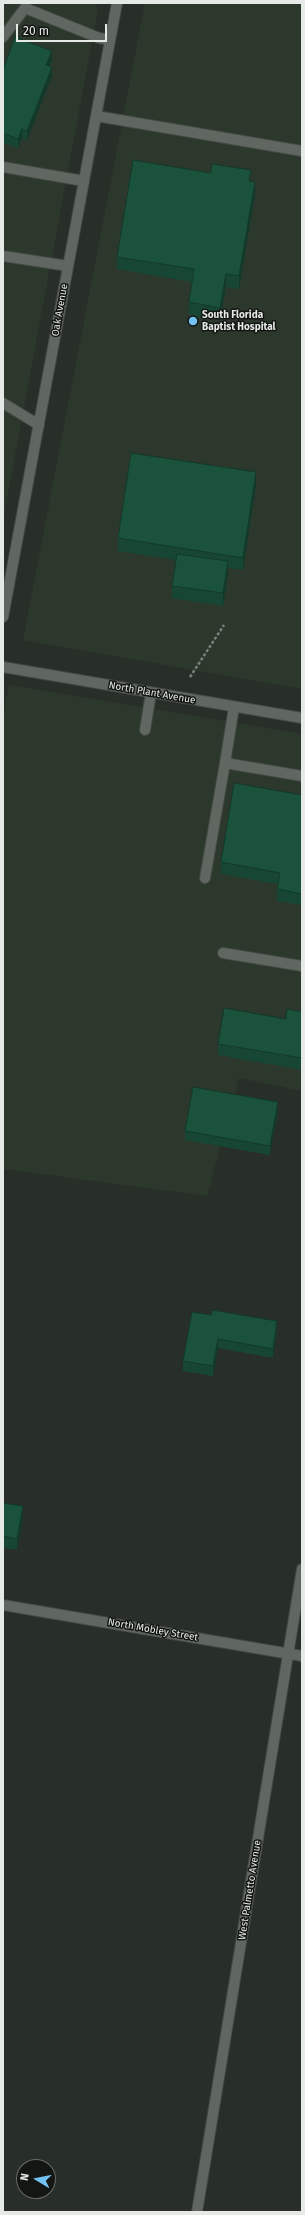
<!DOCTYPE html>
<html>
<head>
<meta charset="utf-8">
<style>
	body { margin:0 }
	#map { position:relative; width:305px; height:2215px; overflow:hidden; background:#282f28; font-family:"Fira Sans",sans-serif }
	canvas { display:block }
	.frame { position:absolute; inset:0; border:4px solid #e6eae6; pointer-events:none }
	.north { position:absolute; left:16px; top:2159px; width:40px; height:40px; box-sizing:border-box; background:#131613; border:1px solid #676b67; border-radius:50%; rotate:280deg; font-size:11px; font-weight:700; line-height:16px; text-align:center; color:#e6eae6 }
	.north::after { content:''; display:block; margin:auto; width:14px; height:18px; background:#71c1f5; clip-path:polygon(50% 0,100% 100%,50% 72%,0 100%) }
	.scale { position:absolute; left:16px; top:24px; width:91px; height:18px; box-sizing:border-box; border:2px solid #e6eae6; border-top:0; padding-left:5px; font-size:12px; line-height:14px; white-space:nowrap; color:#e6eae6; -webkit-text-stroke:3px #131613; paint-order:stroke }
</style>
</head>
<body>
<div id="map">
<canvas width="305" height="2215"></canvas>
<div class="frame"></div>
<div class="north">N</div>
<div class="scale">20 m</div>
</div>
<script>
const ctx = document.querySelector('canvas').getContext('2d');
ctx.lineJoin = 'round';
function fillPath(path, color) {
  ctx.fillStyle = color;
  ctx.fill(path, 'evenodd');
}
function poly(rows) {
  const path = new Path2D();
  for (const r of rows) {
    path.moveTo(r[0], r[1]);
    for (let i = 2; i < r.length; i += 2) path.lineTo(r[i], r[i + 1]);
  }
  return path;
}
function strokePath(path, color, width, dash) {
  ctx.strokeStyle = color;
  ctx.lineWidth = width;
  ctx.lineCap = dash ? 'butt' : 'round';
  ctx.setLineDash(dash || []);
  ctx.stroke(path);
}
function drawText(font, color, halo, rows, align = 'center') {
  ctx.font = font + ' "Fira Sans",sans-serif';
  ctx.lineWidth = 3;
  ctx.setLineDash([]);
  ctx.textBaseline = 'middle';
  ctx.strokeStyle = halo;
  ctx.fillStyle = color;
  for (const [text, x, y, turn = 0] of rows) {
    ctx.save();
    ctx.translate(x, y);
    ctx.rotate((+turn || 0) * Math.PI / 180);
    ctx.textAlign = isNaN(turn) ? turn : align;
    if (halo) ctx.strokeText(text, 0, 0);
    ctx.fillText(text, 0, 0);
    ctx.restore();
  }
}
const built = poly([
	[3,3,95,3,98,9,3,520],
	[145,3,302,3,302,689,23,640],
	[9,685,302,734,302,1091,239,1078,207,1196,3,1169,3,718]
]);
const path = poly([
	[190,677,224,625]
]);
const service = poly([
	[3,37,25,8,99,38,110,40],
	[96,116,302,151],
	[3,167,84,181],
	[3,256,68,266],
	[3,403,39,425],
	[234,707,225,763,302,776],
	[145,730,151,693],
	[205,878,225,763],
	[223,953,302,966]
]);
const minor = poly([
	[3,617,117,3],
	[3,667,302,718],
	[3,1605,302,1656],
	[197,2212,302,1569]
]);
const wall = poly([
	[52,60,50,66,52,76,27,140,22,138,18,148,3,143,3,70],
	[251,182,255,195,239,289,226,287,220,320,189,315,189,302,192,282,117,269,117,257],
	[256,485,243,570,228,568,228,574,223,606,172,598,172,586,176,560,118,551,118,538],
	[302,795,302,905,277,901,277,889,278,884,221,874,221,862],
	[302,1012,302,1070,218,1055,218,1044,286,1019],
	[278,1111,270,1155,185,1140,185,1131],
	[192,1312,277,1331,273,1358,218,1348,213,1376,183,1371,183,1361],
	[3,1503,23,1518,17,1550,3,1548]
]);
const shadedWall = poly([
	[52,51,52,60,46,75,46,65],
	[52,67,52,76,27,140,27,131],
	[22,129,22,138,18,148,18,139],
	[255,182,255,195,239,289,239,276],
	[226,274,226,287,220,320,220,308],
	[256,472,256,485,243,570,243,558],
	[228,561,228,574,223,606,223,593],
	[278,1102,278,1111,270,1155,270,1146],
	[277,1321,277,1331,273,1358,273,1349],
	[218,1339,218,1348,213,1376,213,1366],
	[23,1506,23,1518,17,1550,17,1539]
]);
const building = poly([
	[15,37,52,51,46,65,52,67,27,131,22,129,18,139,3,133,3,70,15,37],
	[133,160,211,173,212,164,251,170,249,181,255,182,239,276,226,274,220,308,189,302,194,269,117,257,133,160],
	[131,453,256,472,243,558,118,538,131,453],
	[177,554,228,561,223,593,172,586,177,554],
	[234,783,302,795,302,894,277,889,280,873,221,862,234,783],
	[224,1008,286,1019,287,1009,302,1012,302,1058,218,1044,224,1008],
	[193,1087,278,1102,270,1146,185,1131,193,1087],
	[212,1310,277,1321,273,1349,218,1339,213,1366,183,1361,192,1312,211,1315,212,1310],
	[3,1503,23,1506,17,1539,3,1536,3,1503]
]);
const markers = [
	[193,321,5,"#71c1f5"]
];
const streetNames = [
	["Oak Avenue",60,310,-80],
	["North Plant Avenue",152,693,10],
	["North Mobley Street",153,1630,10],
	["West Palmetto Avenue",250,1890,-81]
];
const poiNames = [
	["South Florida",202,315],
	["Baptist Hospital",202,327]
];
fillPath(built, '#2c382c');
strokePath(service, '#444a44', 12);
strokePath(minor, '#444a44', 12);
strokePath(path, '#7a807a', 2.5, [3, 2]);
strokePath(service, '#606760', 10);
strokePath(minor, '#606760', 10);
fillPath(wall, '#174734');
fillPath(shadedWall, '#13392a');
fillPath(building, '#1b523c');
strokePath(building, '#13392a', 1);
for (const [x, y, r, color] of markers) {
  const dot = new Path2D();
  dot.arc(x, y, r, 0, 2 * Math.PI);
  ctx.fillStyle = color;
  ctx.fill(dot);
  strokePath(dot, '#131613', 1.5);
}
drawText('10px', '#e6eae6', '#131613', streetNames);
drawText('bold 10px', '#e6eae6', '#131613', poiNames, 'left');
</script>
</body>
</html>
